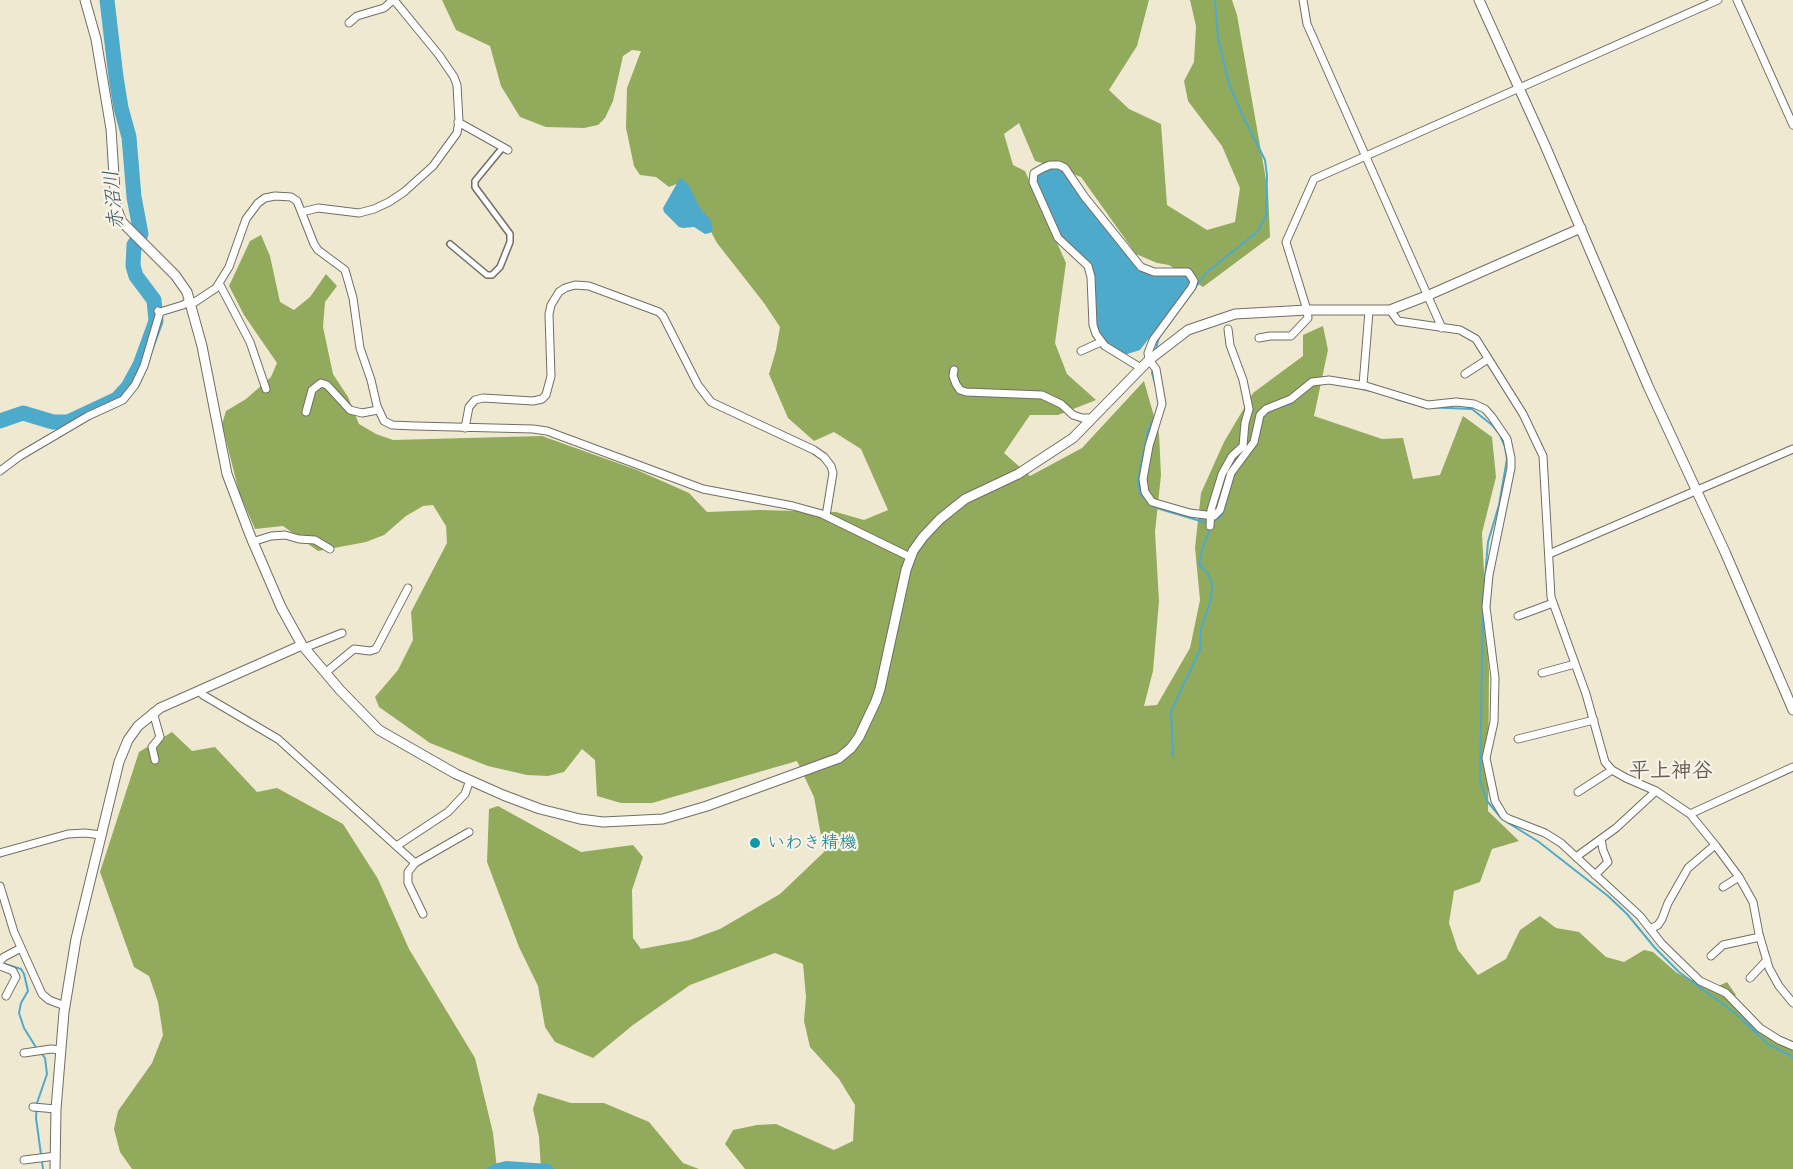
<!DOCTYPE html>
<html>
<head>
<meta charset="utf-8">
<style>
	body { margin:0 }
	canvas { display:block; background:#f0e9d2 }
</style>
</head>
<body>
<canvas width="1793" height="1169"></canvas>
<script>
const ctx = document.querySelector('canvas').getContext('2d');
ctx.lineJoin = 'round';
function fillPath(path, color) {
  ctx.fillStyle = color;
  ctx.fill(path, 'evenodd');
}
function poly(rows) {
  const path = new Path2D();
  for (const r of rows) {
    path.moveTo(r[0], r[1]);
    for (let i = 2; i < r.length; i += 2) path.lineTo(r[i], r[i + 1]);
  }
  return path;
}
function strokePath(path, color, width, dash) {
  ctx.strokeStyle = color;
  ctx.lineWidth = width;
  ctx.lineCap = dash ? 'butt' : 'round';
  ctx.setLineDash(dash || []);
  ctx.stroke(path);
}
function drawText(font, color, halo, rows, align = 'center') {
  ctx.font = font + ' Delius,"Klee One",sans-serif';
  ctx.lineWidth = 4.5;
  ctx.setLineDash([]);
  ctx.textBaseline = 'middle';
  ctx.strokeStyle = halo;
  ctx.fillStyle = color;
  for (const [text, x, y, turn = 0] of rows) {
    ctx.save();
    ctx.translate(x, y);
    ctx.rotate((+turn || 0) * Math.PI / 180);
    ctx.textAlign = isNaN(turn) ? turn : align;
    if (halo) ctx.strokeText(text, 0, 0);
    ctx.fillText(text, 0, 0);
    ctx.restore();
  }
}
const forest = poly([
	[442,0,1149,0,1137,46,1109,90,1129,109,1161,124,1167,205,1207,230,1235,222,1240,188,1222,146,1188,101,1184,81,1194,62,1196,26,1190,0,1232,0,1237,15,1268,191,1270,237,1203,287,1169,265,1157,263,1136,254,1081,177,1050,165,1035,161,1019,123,1004,134,1013,165,1025,171,1066,263,1055,343,1067,374,1096,400,1058,415,1030,415,1004,453,1030,476,1082,448,1144,381,1159,434,1161,475,1155,532,1159,601,1153,671,1144,706,1157,705,1190,648,1200,600,1195,548,1201,493,1224,442,1253,393,1303,356,1303,335,1323,326,1328,350,1314,416,1382,439,1403,438,1413,479,1440,475,1463,416,1492,437,1496,477,1482,533,1489,672,1488,811,1519,841,1492,849,1480,882,1454,891,1449,923,1458,950,1478,975,1506,959,1520,930,1540,916,1556,928,1579,932,1606,957,1624,962,1644,950,1653,952,1677,973,1712,989,1727,982,1736,995,1728,1001,1747,1019,1793,1046,1793,1169,745,1169,725,1144,733,1130,757,1125,776,1124,834,1150,853,1141,855,1105,839,1079,810,1047,804,1021,806,997,803,964,775,953,690,985,633,1025,593,1058,555,1042,545,1027,538,986,519,947,487,862,489,809,498,806,581,852,633,845,643,857,632,890,633,938,641,949,690,940,720,929,780,894,824,852,814,797,797,761,652,803,621,803,597,796,595,760,582,749,564,772,548,776,527,775,488,766,430,743,379,707,375,697,398,670,413,640,411,612,447,543,446,526,433,505,423,506,406,516,384,535,366,542,318,551,283,526,255,529,239,492,222,424,226,411,246,399,271,377,277,363,244,315,229,286,250,241,261,235,270,256,280,302,294,310,310,297,326,274,337,286,325,302,323,327,333,374,348,397,359,424,376,434,393,440,542,436,637,470,689,493,707,512,759,510,836,512,864,520,888,510,861,449,834,432,814,441,788,418,769,374,776,350,780,327,764,303,717,243,684,181,669,187,656,177,640,175,634,166,626,128,627,88,641,51,632,50,623,56,613,101,605,118,598,125,584,128,546,127,520,117,501,86,490,46,456,30],
	[172,732,192,751,215,747,257,792,277,788,343,824,378,879,409,949,475,1058,493,1133,497,1169,132,1169,120,1152,114,1129,118,1111,152,1063,163,1035,158,1002,149,976,134,967,100,872,139,752],
	[538,1093,571,1103,604,1103,649,1122,683,1163,699,1169,541,1169,539,1137,533,1109]
]);
const water = poly([
	[1051,168,1063,170,1082,198,1139,270,1153,275,1187,275,1191,281,1189,286,1140,350,1124,355,1107,344,1098,333,1091,265,1060,236,1036,181,1036,175],
	[680,178,688,184,700,208,711,221,713,229,710,233,705,234,694,227,683,228,679,227,664,212,663,208],
	[506,1161,549,1164,555,1169,486,1169,494,1164]
]);
const stream = poly([
	[1166,328,1206,273,1258,231,1266,216,1267,176,1265,160,1241,112,1229,84,1218,38,1215,0],
	[1156,349,1159,337],
	[1153,367,1152,373,1156,387],
	[1353,387,1371,391],
	[1396,399,1424,407,1472,409,1492,425,1500,435,1505,447,1507,459,1499,505,1488,542,1483,601,1480,781,1487,801,1502,819,1539,842,1608,896,1627,914,1655,948,1679,972,1735,1013,1768,1044,1793,1057],
	[1274,409,1290,404,1305,392],
	[1246,458,1255,446],
	[1148,502,1140,494,1138,480,1148,430,1155,416],
	[1153,506,1160,509,1207,523],
	[1213,522,1222,515,1226,503],
	[1173,757,1171,711,1200,650,1201,629,1211,600,1212,584,1208,574,1199,564,1203,547,1210,529],
	[2,963,21,969,24,974,28,991,21,1003,19,1013,24,1028,37,1049],
	[41,1053,45,1058,47,1074,37,1103,36,1118,43,1169]
]);
const river = poly([
	[0,421,23,413,53,422,68,422,117,399,128,387,140,365,156,321,154,300,136,276,133,266,134,245,141,234,134,197,129,137,121,108,116,77,107,0]
]);
const pedestrian = poly([
	[450,244,487,275,492,275,500,267,510,242,510,234,475,187,475,181,503,147]
]);
const minor = poly([
	[1303,0,1307,24,1442,328],
	[1737,0,1793,125],
	[349,23,357,16,384,8,393,0],
	[458,122,508,150],
	[302,212,318,208,359,213,374,209,389,202,404,192,433,166,457,133,459,121,457,85,454,77,439,55,394,0],
	[219,283,250,342,266,389],
	[1390,310,1398,321,1460,330,1476,339,1523,414,1543,456,1551,597,1586,694,1605,762,1612,770,1626,778,1656,791,1690,814,1716,846,1739,877,1753,902,1759,934,1769,968,1779,986,1793,1003],
	[158,311,160,312,183,305,190,301,195,302,216,288,229,267,246,219,258,203,265,198,275,196,291,197,297,201,314,244,318,250,345,270,353,298,360,348,371,380,377,406,384,421,392,425,415,426,533,429,547,431,703,489,793,506,822,514,910,557],
	[1259,338,1270,336,1291,336,1308,318,1307,310,1286,242,1314,179,1718,0],
	[1081,351,1101,342],
	[1141,368,1105,346,1096,334,1093,325,1091,277,1088,266,1058,238,1033,182,1034,173,1043,168,1050,165,1059,165,1065,168,1084,196,1141,267,1154,272,1188,272,1194,281,1192,287,1153,340,1148,353,1149,360,1156,369,1162,404,1149,446,1143,479,1145,492,1152,502,1190,513,1214,516,1220,510,1231,473,1254,442,1260,415,1266,409,1291,399,1312,382,1329,380,1366,386,1428,405,1456,402,1474,404,1485,409,1492,417,1507,439,1511,458,1511,468,1489,575,1486,607,1495,678,1494,722,1486,758,1495,801,1504,816,1509,819,1545,833,1561,843,1640,916,1662,944,1700,981,1726,993,1760,1028,1779,1040,1793,1046],
	[954,370,953,376,956,384,960,390,966,392,1042,395,1061,404,1073,415,1082,418,1092,418],
	[1465,374,1488,359],
	[1363,385,1369,311],
	[306,412,312,390,321,383,327,385,350,410,362,413,378,410],
	[465,428,469,407,475,400,483,398,533,401,542,399,546,395,551,376,549,314,551,305,559,292,565,288,575,285,589,286,659,312,663,316,698,385,711,402,814,450,824,457,831,466,833,473,826,516],
	[0,471,20,456,88,416,123,400,135,385,144,366,160,312],
	[1210,526,1211,510,1222,474,1232,456,1243,446,1245,423,1249,409,1243,380,1230,345,1228,329],
	[252,542,271,536,285,535,299,539,315,540,330,549],
	[1549,554,1793,449],
	[1518,616,1553,603],
	[304,648,342,633],
	[325,673,354,649,370,651,376,649,408,588],
	[1542,673,1575,664],
	[199,691,203,695,278,739,415,863],
	[153,712,160,737,152,747,155,760],
	[1518,739,1594,720],
	[1578,792,1612,770],
	[1690,814,1793,767],
	[398,845,448,812,465,794,470,780],
	[0,853,68,834,85,833,101,835],
	[1576,857,1616,828,1656,791],
	[1595,875,1608,862,1603,850,1601,839],
	[0,886,14,932,42,994,49,1000,65,1006],
	[1723,887,1739,877],
	[423,914,408,883,408,872,415,863,469,832],
	[1650,929,1658,925,1662,919,1668,903,1688,868,1715,845],
	[1711,956,1723,945,1760,937],
	[0,961,4,957,21,948],
	[0,966,13,971,16,977,6,996],
	[1750,978,1767,960],
	[24,1053,51,1049,61,1050],
	[33,1107,56,1109],
	[24,1160,56,1156]
]);
const tertiary = poly([
	[85,0,96,39,111,129,116,207,122,222,175,275,187,292,202,346,227,474,250,535,281,607,302,645,340,690,379,730,456,774,503,795,540,809,580,819,603,822,663,819,707,806,839,758,851,748,859,737,876,701,880,689,906,570,913,551,923,537,940,519,965,499,1018,474,1073,438,1149,360,1188,330,1235,314,1307,310,1390,310,1429,295,1581,228],
	[1479,0,1544,143,1648,386,1725,552,1793,710],
	[55,1169,56,1109,64,1012,76,939,119,762,128,740,138,726,160,708,302,645]
]);
const markers = [
	[755,843,6,"#0f9aa8"]
];
const cultureNames = [
	["いわき精機",767,843]
];
const waterNames = [
	["赤沼川",114,200,-96]
];
const quarterNames = [
	["平上神谷",1671,771]
];
fillPath(forest, '#92aa5c');
fillPath(water, '#4daacb');
strokePath(stream, '#4daacb', 2);
strokePath(river, '#4daacb', 15);
strokePath(pedestrian, '#706e65', 8);
strokePath(minor, '#706e65', 9);
strokePath(tertiary, '#706e65', 11);
strokePath(pedestrian, '#fff', 5);
strokePath(minor, '#fff', 7);
strokePath(tertiary, '#fff', 9);
for (const [x, y, r, color] of markers) {
  const dot = new Path2D();
  dot.arc(x, y, r, 0, 2 * Math.PI);
  ctx.fillStyle = color;
  ctx.fill(dot);
  strokePath(dot, '#f7f3e8', 2);
}
drawText('18px', '#0d838f', '#f7f3e8', cultureNames, 'left');
drawText('italic 20px', '#375763', '#f7f3e8', waterNames);
drawText('bold 21px', '#695b51', '#f7f3e8', quarterNames);
</script>
</body>
</html>
